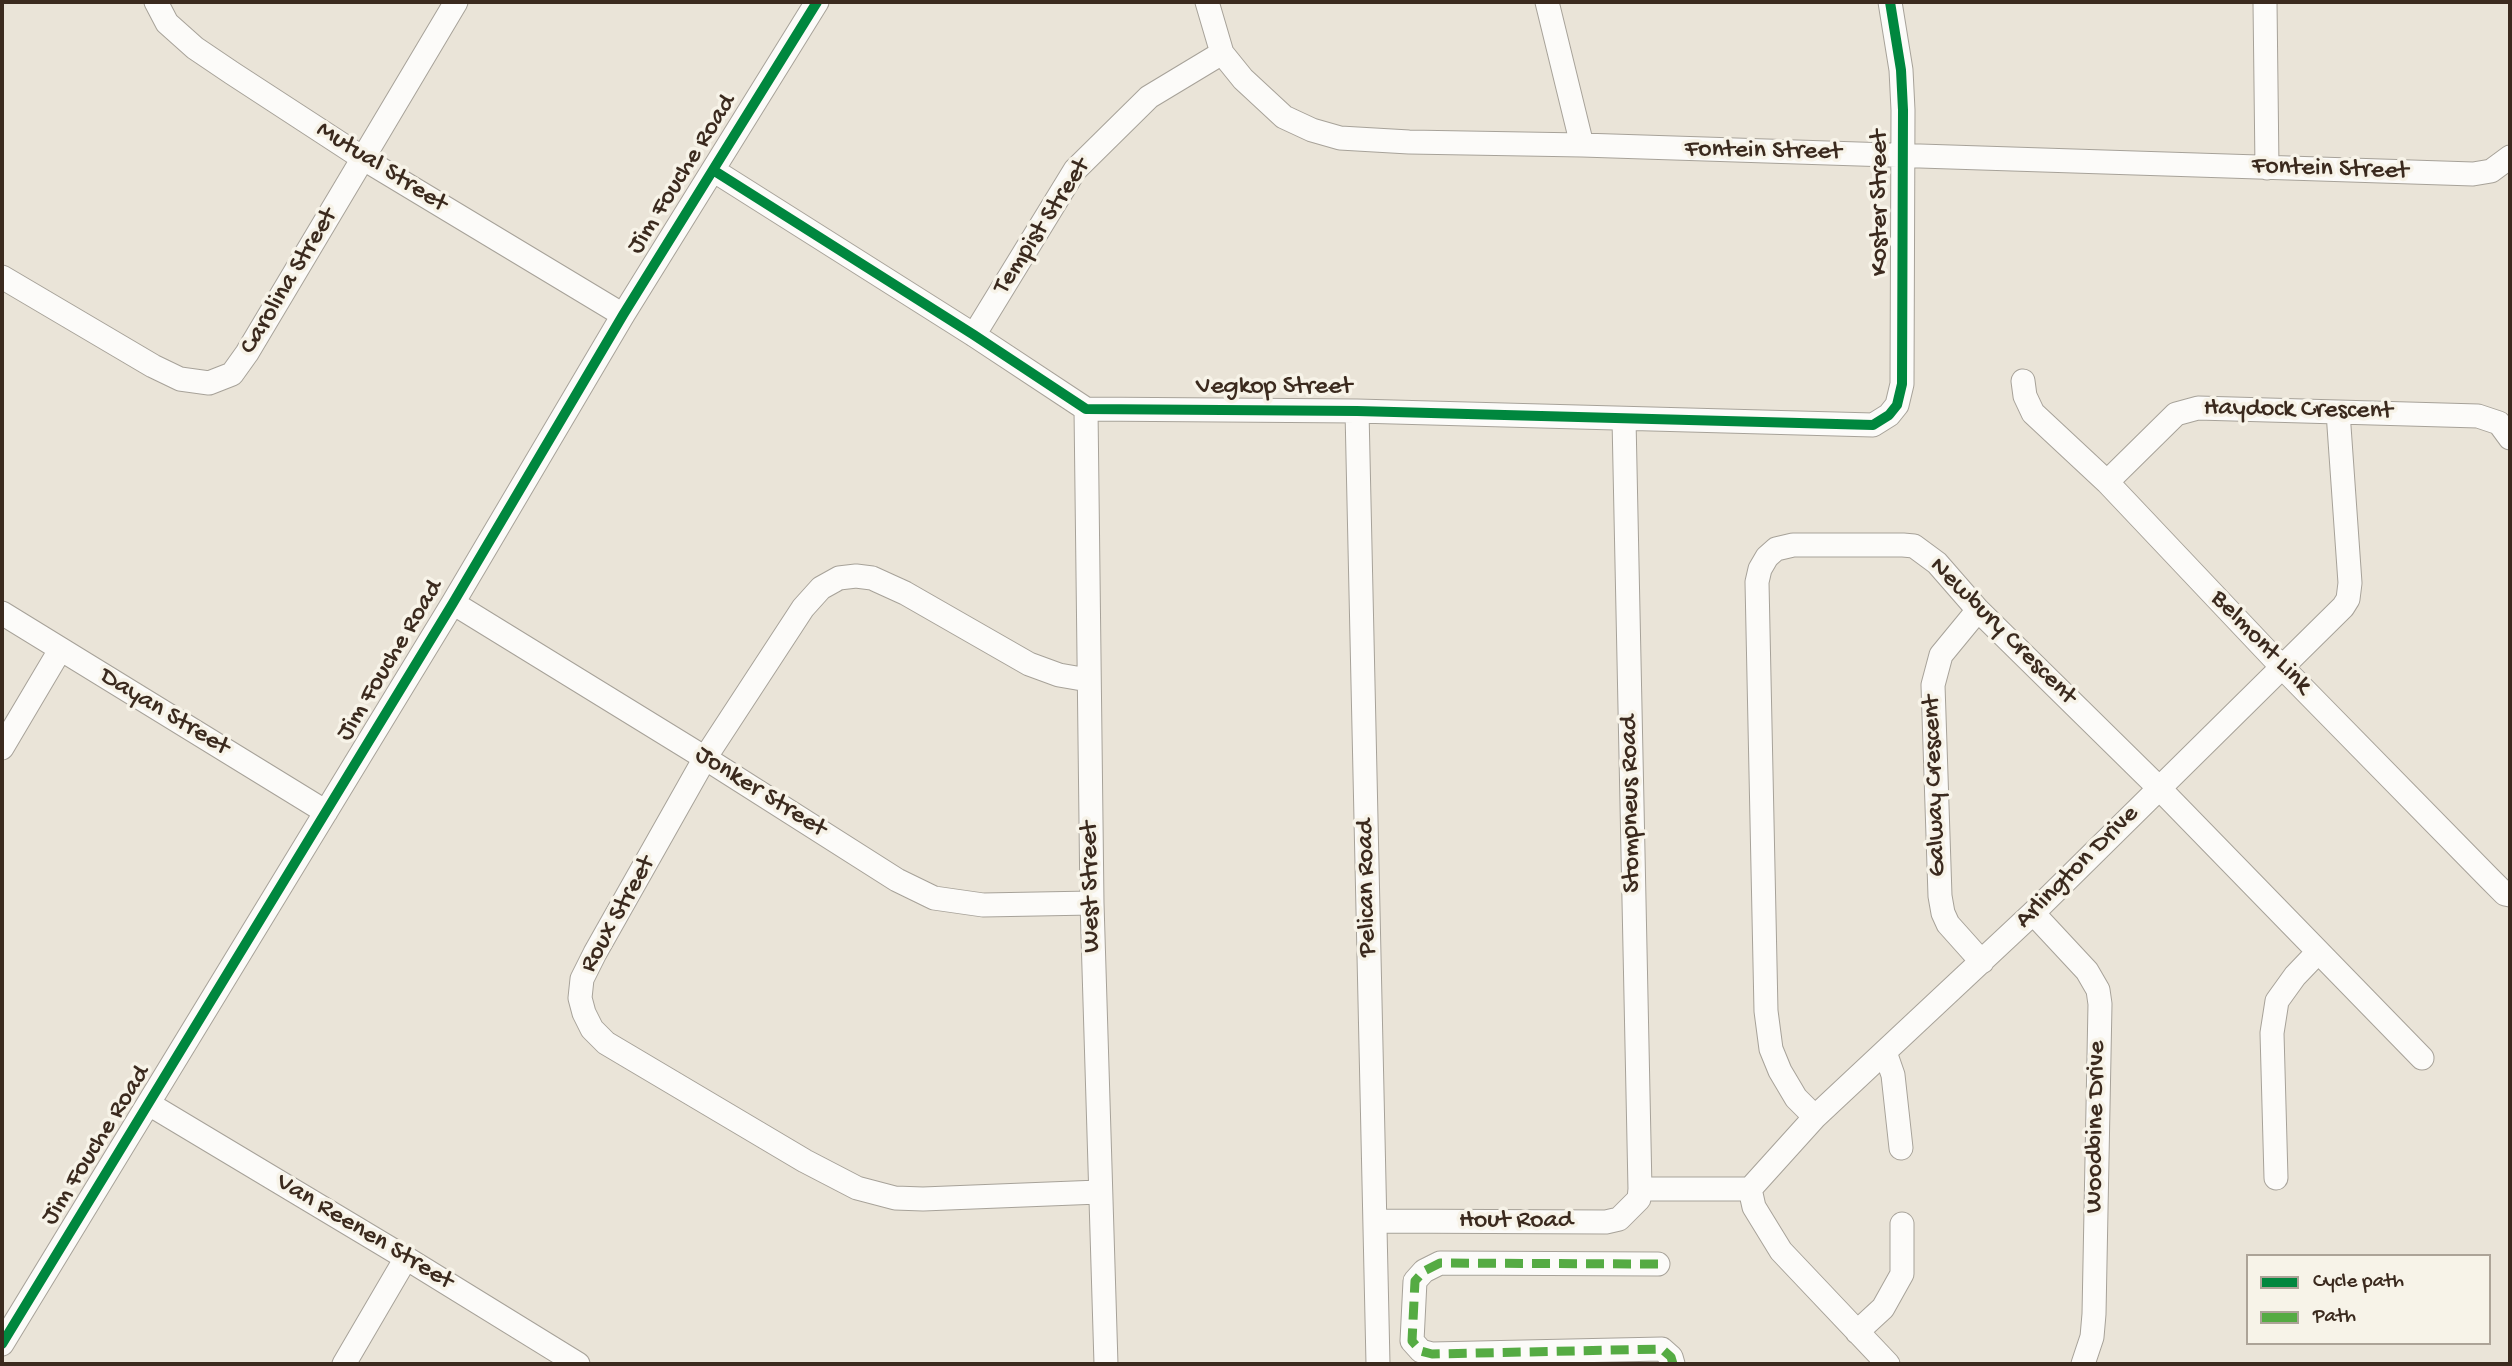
<!DOCTYPE html>
<html>
<head>
<meta charset="utf-8">
<style>
	body { margin:0 }
	#map { position:relative; width:2512px; height:1366px; overflow:hidden; background:#eae4d8; font-family:"Gochi Hand",sans-serif }
	canvas { display:block }
	.frame { position:absolute; inset:0; border:4px solid #3b2a1e; pointer-events:none }
	.legend { position:absolute; left:2246px; top:1254px; width:245px; height:91px; box-sizing:border-box; background:#f7f3e8; border:2px solid #aca397; margin:0; padding:9px 12px; list-style:none; font-size:21px; color:#3b2a1e }
	.legend li { display:flex; align-items:center; gap:14px; height:35px }
	.legend b { width:35px; border:2px solid #aca397 }
</style>
</head>
<body>
<div id="map">
<canvas width="2512" height="1366"></canvas>
<div class="frame"></div>
<ul class="legend">
<li><b style="height:9px;background:#00873e"></b>Cycle path</li>
<li><b style="height:9px;background:#55ab43"></b>Path</li>
</ul>
</div>
<script>
const ctx = document.querySelector('canvas').getContext('2d');
ctx.lineJoin = 'round';
function poly(rows) {
  const path = new Path2D();
  for (const r of rows) {
    path.moveTo(r[0], r[1]);
    for (let i = 2; i < r.length; i += 2) path.lineTo(r[i], r[i + 1]);
  }
  return path;
}
function strokePath(path, color, width, dash) {
  ctx.strokeStyle = color;
  ctx.lineWidth = width;
  ctx.lineCap = dash ? 'butt' : 'round';
  ctx.setLineDash(dash || []);
  ctx.stroke(path);
}
function drawText(font, color, halo, rows, align = 'center') {
  ctx.font = font + ' "Gochi Hand",sans-serif';
  ctx.lineWidth = 7;
  ctx.setLineDash([]);
  ctx.textBaseline = 'middle';
  ctx.strokeStyle = halo;
  ctx.fillStyle = color;
  for (const [text, x, y, turn = 0] of rows) {
    ctx.save();
    ctx.translate(x, y);
    ctx.rotate((+turn || 0) * Math.PI / 180);
    ctx.textAlign = isNaN(turn) ? turn : align;
    if (halo) ctx.strokeText(text, 0, 0);
    ctx.fillText(text, 0, 0);
    ctx.restore();
  }
}
const minor = poly([
	[156,2,167,23,195,48,232,73,364,159,623,315],
	[1207,2,1222,53,1243,79,1284,117,1312,130,1340,138,1409,142,1582,145,2473,174,2491,171,2510,157],
	[1547,2,1582,145],
	[2265,2,2267,168],
	[713,170,974,335,1086,409,1357,411,1873,425,1889,415,1897,405,1902,384,1903,110,1901,70,1890,2],
	[2,277,153,366,180,379,209,383,232,374,247,353,456,2],
	[974,335,1075,170,1149,97,1222,53],
	[2023,381,2025,396,2033,413,2107,482,2282,667,2490,879,2505,894,2510,895],
	[1086,409,1092,903,1106,1364],
	[1357,411,1378,1364],
	[2107,482,2176,414,2198,408,2478,416,2499,423,2510,438],
	[453,603,705,758,897,880,934,898,983,905,1092,903],
	[1978,610,1941,655,1933,685,1940,896,1943,913,1948,924,1982,962],
	[2,613,326,812],
	[1088,680,1059,675,1029,664,905,593,872,578,856,576,839,578,821,588,803,608,705,758,595,953,582,979,580,998,584,1013,592,1029,606,1043,805,1161,857,1188,895,1198,923,1199,1099,1192],
	[2,748,60,650],
	[2033,913,2087,971,2098,990,2100,1004,2094,1314,2092,1337,2083,1364],
	[1885,1052,1893,1075,1901,1148],
	[149,1104,406,1258,578,1364],
	[1815,1117,1796,1098,1780,1071,1771,1049,1766,1011,1757,582,1760,569,1767,557,1776,549,1793,545,1903,545,1914,546,1937,563,1978,610,2159,788,2422,1058],
	[2276,1178,2272,1033,2277,1001,2295,976,2317,953],
	[1640,1189,1750,1189,1815,1117,2033,913,2343,607,2348,599,2350,583,2338,412],
	[1750,1189,1754,1207,1781,1251,1888,1364],
	[1375,1221,1606,1222,1619,1219,1639,1199,1640,1189,1624,419],
	[1658,1264,1440,1263,1424,1271,1415,1281,1412,1341,1421,1351,1432,1354,1662,1349,1671,1357,1673,1364],
	[1857,1332,1883,1308,1902,1274,1902,1224],
	[2,1344,453,603,623,315,817,2],
	[344,1364,406,1258]
]);
const quiet = poly([
	[1658,1264,1440,1263,1424,1271,1415,1281,1412,1341,1421,1351,1432,1354,1662,1349,1671,1357,1673,1364]
]);
const cycleway = poly([
	[713,170,974,335,1086,409,1357,411,1873,425,1889,415,1897,405,1902,384,1903,110,1901,70,1890,2],
	[2,1344,453,603,623,315,817,2]
]);
const streetNames = [
	["Fontein Street",1763,152,1],
	["Mutual Street",381,168,32],
	["Fontein Street",2330,170,2],
	["Jim Fouche Road",683,175,-58],
	["Koster Street",1881,203,-90],
	["Tempist Street",1043,227,-57],
	["Carolina Street",290,282,-59],
	["Vegkop Street",1274,388],
	["Haydock Crescent",2298,411,1],
	["Newbury Crescent",2002,632,45],
	["Belmont Link",2260,643,46],
	["Jim Fouche Road",391,661,-59],
	["Dayan Street",164,713,31],
	["Galway Crescent",1936,786,-92],
	["Jonker Street",760,793,32],
	["Stompneus Road",1632,804,-91],
	["Arlington Drive",2078,868,-45],
	["West Street",1092,887,-91],
	["Pelican Road",1368,888,-91],
	["Roux Street",619,915,-61],
	["Woodbine Drive",2097,1127,-89],
	["Jim Fouche Road",97,1146,-58],
	["Hout Road",1516,1222],
	["Van Reenen Street",364,1233,31]
];
strokePath(minor, '#a7a299', 25);
strokePath(minor, '#fcfbf9', 23);
strokePath(quiet, '#55ab43', 9, [18, 9]);
strokePath(cycleway, '#00873e', 10);
drawText('26px', '#3b2a1e', '#f7f3e8', streetNames);
</script>
</body>
</html>
